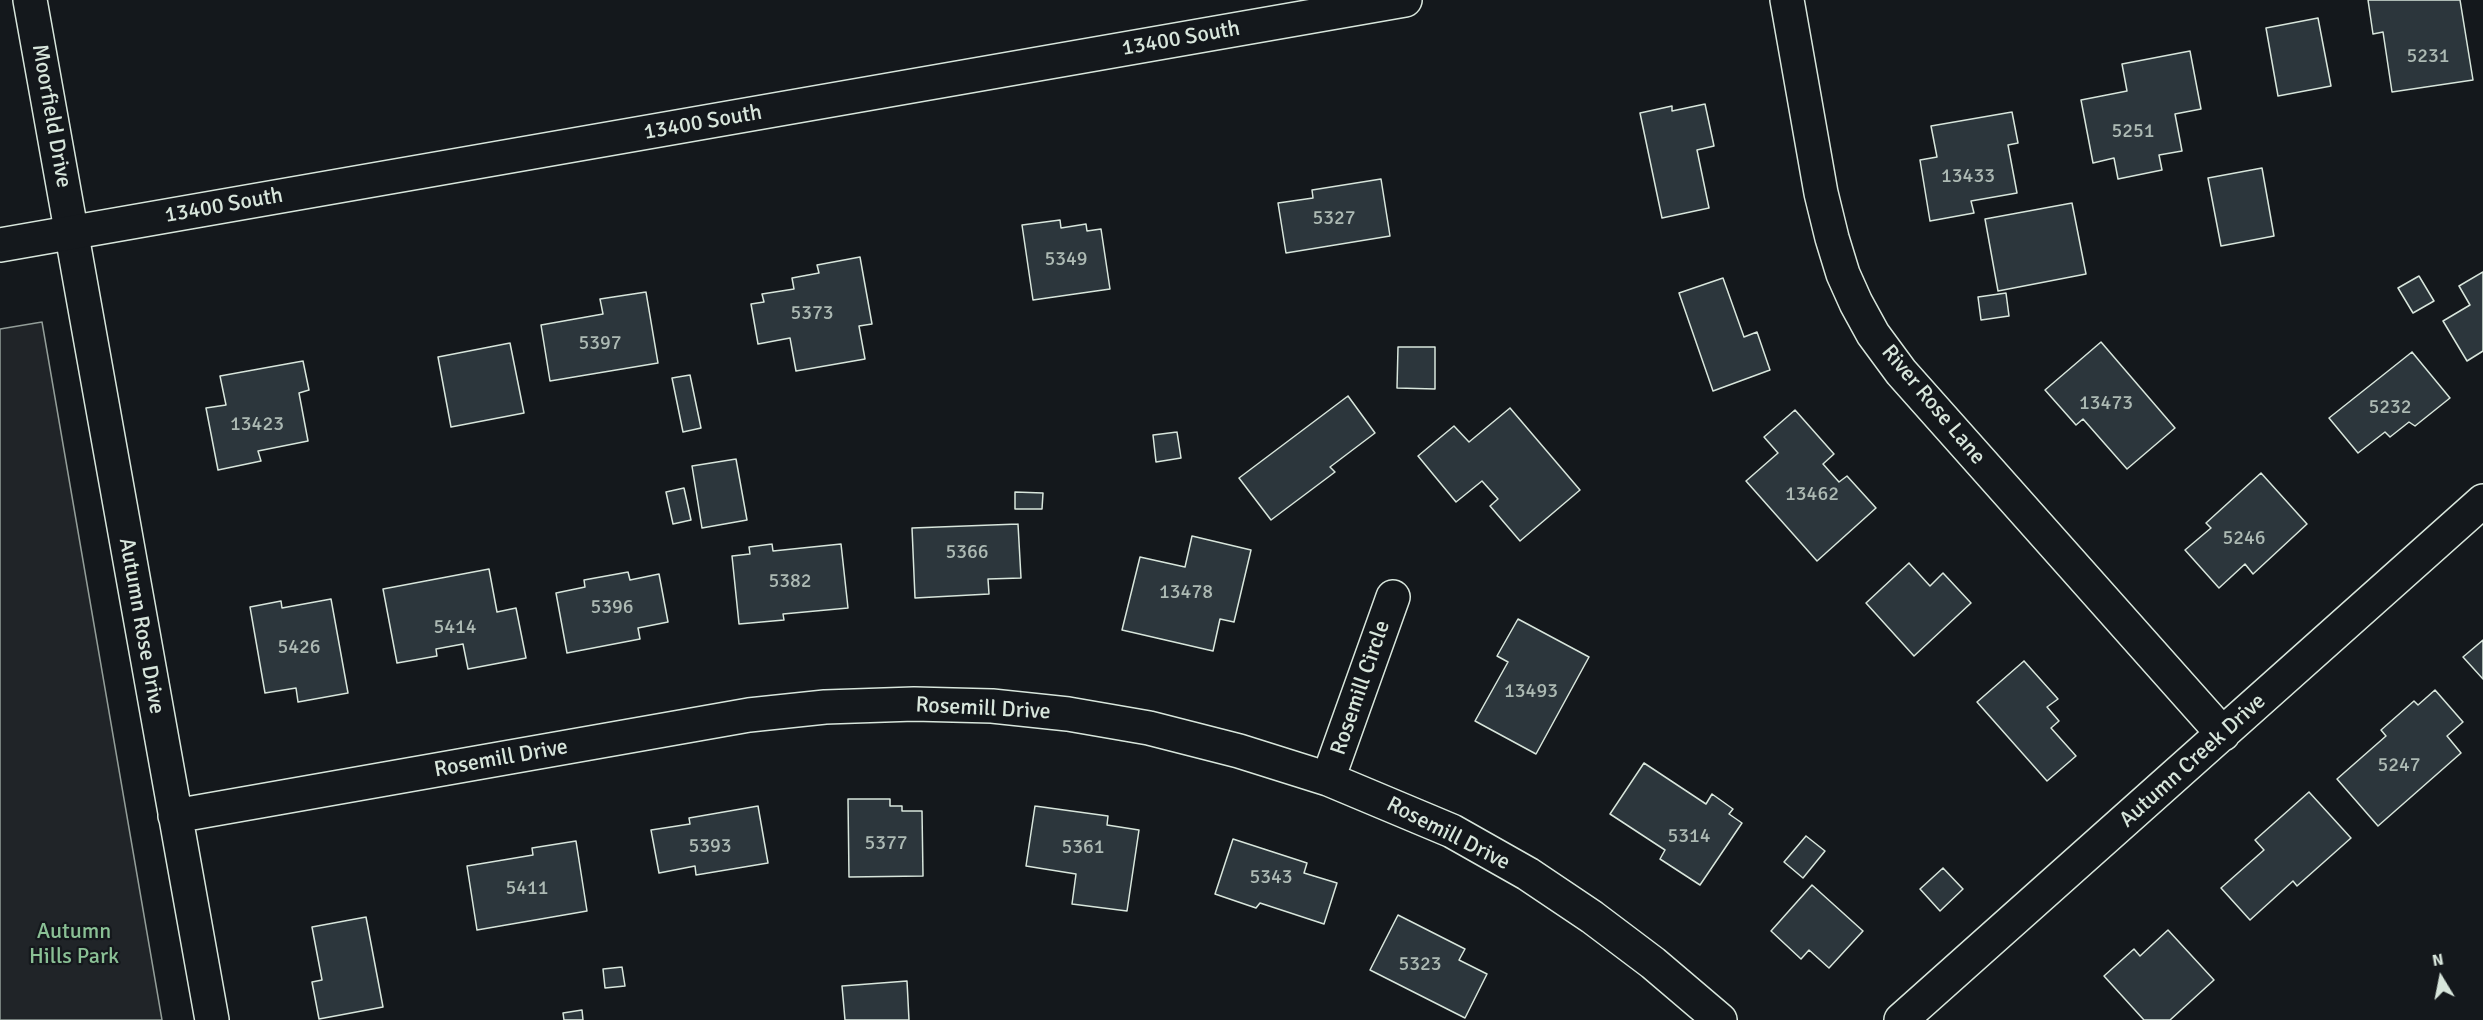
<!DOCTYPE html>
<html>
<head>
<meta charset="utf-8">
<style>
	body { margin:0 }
	#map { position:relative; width:2483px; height:1020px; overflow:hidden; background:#14181c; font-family:Signika,sans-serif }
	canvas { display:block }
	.north { position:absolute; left:2411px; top:948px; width:60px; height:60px; -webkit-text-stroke:4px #14181c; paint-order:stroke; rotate:350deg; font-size:16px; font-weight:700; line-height:24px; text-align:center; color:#d8e6dc }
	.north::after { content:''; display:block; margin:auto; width:21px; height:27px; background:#d8e6dc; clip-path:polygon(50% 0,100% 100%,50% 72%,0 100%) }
</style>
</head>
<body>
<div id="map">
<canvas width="2483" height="1020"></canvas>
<div class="north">N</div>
</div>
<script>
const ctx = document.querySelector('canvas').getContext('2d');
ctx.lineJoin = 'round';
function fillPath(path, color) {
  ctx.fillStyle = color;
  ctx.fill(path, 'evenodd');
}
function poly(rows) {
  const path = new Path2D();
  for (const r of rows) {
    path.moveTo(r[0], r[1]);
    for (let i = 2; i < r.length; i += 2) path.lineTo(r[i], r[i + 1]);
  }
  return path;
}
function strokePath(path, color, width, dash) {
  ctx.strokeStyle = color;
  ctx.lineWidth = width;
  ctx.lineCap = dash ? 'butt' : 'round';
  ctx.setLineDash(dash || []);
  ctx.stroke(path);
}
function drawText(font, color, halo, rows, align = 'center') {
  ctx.font = font + ' Signika,sans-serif';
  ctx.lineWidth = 4.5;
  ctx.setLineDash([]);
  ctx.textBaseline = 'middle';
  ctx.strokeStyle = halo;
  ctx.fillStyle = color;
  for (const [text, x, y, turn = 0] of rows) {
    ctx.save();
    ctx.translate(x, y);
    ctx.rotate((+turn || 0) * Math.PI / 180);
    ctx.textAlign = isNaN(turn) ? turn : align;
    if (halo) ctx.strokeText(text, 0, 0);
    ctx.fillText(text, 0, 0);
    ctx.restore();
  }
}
const green = poly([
	[42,322,162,1020,0,1020,0,329,42,322]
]);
const building = poly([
	[2368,0,2460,0,2473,80,2392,92,2383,32,2373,34,2368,0],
	[2318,18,2331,86,2278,96,2266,28,2318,18],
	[2190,51,2201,109,2175,114,2182,151,2159,155,2162,170,2118,179,2114,158,2093,163,2081,100,2127,91,2122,64,2190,51],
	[1705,104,1714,146,1697,150,1709,208,1662,218,1640,113,1672,106,1672,111,1705,104],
	[2012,112,2018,143,2008,145,2017,193,1971,201,1974,213,1930,221,1920,160,1937,157,1931,126,2012,112],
	[2262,168,2274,236,2221,246,2208,178,2262,168],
	[1381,179,1390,236,1286,253,1278,203,1313,198,1312,190,1381,179],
	[2072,203,2086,274,1998,291,1985,219,2072,203],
	[1060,220,1061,228,1086,224,1087,231,1101,229,1110,289,1033,300,1022,225,1060,220],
	[860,257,872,324,859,326,865,359,796,371,790,338,758,344,751,304,764,302,762,294,794,289,792,278,819,273,817,265,860,257],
	[2483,272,2483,351,2467,361,2443,321,2470,305,2459,286,2483,272],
	[2419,276,2434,301,2413,313,2398,288,2419,276],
	[1723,278,1744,337,1757,332,1770,370,1713,391,1679,293,1723,278],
	[646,292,658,363,550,381,541,325,603,314,600,299,646,292],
	[2006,293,2009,316,1981,320,1978,297,2006,293],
	[2101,342,2175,428,2127,469,2083,419,2076,425,2045,390,2101,342],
	[510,343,524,413,451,427,438,357,510,343],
	[1398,347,1435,347,1435,389,1397,388,1398,347],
	[2412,352,2450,398,2415,426,2409,422,2390,437,2385,432,2358,453,2329,418,2412,352],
	[303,361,309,390,299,393,308,441,258,451,261,461,218,470,206,408,226,405,220,376,303,361],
	[690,375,701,428,683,432,672,378,690,375],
	[1348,396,1375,433,1330,467,1335,472,1271,520,1239,478,1348,396],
	[1510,408,1580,490,1520,541,1490,506,1498,499,1482,481,1456,502,1418,456,1454,426,1469,442,1510,408],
	[1795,410,1834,454,1823,464,1839,482,1847,476,1876,508,1817,561,1746,481,1778,453,1764,437,1795,410],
	[1177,432,1181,458,1156,462,1153,435,1177,432],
	[736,459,747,520,702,528,692,466,736,459],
	[2261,473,2307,524,2253,574,2245,564,2219,588,2185,550,2211,528,2206,523,2261,473],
	[684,488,691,520,673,524,666,492,684,488],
	[1015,492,1043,493,1042,509,1015,509,1015,492],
	[1018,524,1021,578,988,579,989,594,915,598,912,528,1018,524],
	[1192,536,1251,550,1234,622,1220,619,1213,651,1122,630,1140,557,1185,567,1192,536],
	[772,544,773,551,841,544,848,608,783,614,784,620,739,624,732,556,750,554,749,547,772,544],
	[1909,563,1930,586,1943,573,1971,603,1914,656,1866,603,1909,563],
	[489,569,497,612,516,608,526,658,468,669,463,644,436,649,437,656,397,663,383,589,489,569],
	[628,572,630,580,659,574,668,622,638,628,640,639,567,653,556,593,585,587,584,580,628,572],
	[331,599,348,693,298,702,296,688,265,693,250,607,281,601,282,608,331,599],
	[1518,619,1589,657,1536,754,1475,721,1508,662,1497,656,1518,619],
	[2483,640,2483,679,2463,657,2483,640],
	[2024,661,2058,699,2047,707,2059,721,2051,728,2076,756,2047,781,1977,702,2024,661],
	[2435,690,2463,722,2447,736,2461,753,2378,826,2337,779,2386,736,2381,730,2414,701,2418,705,2435,690],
	[1644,763,1706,804,1712,794,1733,809,1729,814,1742,823,1700,885,1660,859,1665,850,1610,814,1644,763],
	[2309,792,2351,838,2297,886,2293,881,2250,920,2221,888,2264,850,2255,840,2309,792],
	[848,799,890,799,890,806,902,806,902,811,922,811,923,876,849,877,848,799],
	[758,806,768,863,696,875,695,866,659,873,651,830,690,824,689,818,758,806],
	[1035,806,1108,816,1107,825,1139,830,1127,911,1072,904,1076,874,1026,866,1035,806],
	[1806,836,1825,851,1803,878,1784,862,1806,836],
	[1233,839,1307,863,1304,873,1337,883,1324,924,1260,903,1256,908,1215,894,1233,839],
	[576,841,587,911,477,930,467,866,533,855,532,848,576,841],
	[1943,868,1963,889,1940,911,1920,889,1943,868],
	[1812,885,1863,931,1829,968,1809,950,1801,959,1771,931,1812,885],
	[1398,915,1465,949,1459,960,1487,974,1465,1018,1370,970,1398,915],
	[366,917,383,1007,319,1019,312,982,322,980,312,927,366,917],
	[2168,930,2214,980,2170,1020,2144,1020,2104,976,2134,949,2140,956,2168,930],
	[622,967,625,986,605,988,603,969,622,967],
	[907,981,909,1020,845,1020,842,986,907,981],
	[582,1010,583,1020,564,1020,563,1013,582,1010]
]);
const street = poly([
	[30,0,212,1020],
	[1787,0,1821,193,1832,238,1843,274,1856,303,1873,334,1901,372,2223,734],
	[1328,779,1393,597],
	[175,816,749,715,825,707,914,704,992,706,1068,714,1149,728,1239,751,1328,779,1452,831,1528,874,1592,917,1653,963,1720,1020],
	[1901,1020,2483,501]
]);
const secondary = poly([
	[0,245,1405,0]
]);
const numberNames = [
	["5231",2428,57],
	["5251",2133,132],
	["13433",1968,177],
	["5327",1334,219],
	["5349",1066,260],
	["5373",812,314],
	["5397",600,344],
	["13473",2106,404],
	["5232",2390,408],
	["13423",257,425],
	["13462",1812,495],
	["5246",2244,539],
	["5366",967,553],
	["5382",790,582],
	["13478",1186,593],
	["5396",612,608],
	["5414",455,628],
	["5426",299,648],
	["13493",1531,692],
	["5247",2399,766],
	["5314",1689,837],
	["5377",886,844],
	["5393",710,847],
	["5361",1083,848],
	["5343",1271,878],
	["5411",527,889],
	["5323",1420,965]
];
const streetNames = [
	["13400 South",1181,39,-10],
	["Moorfield Drive",51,116,80],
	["13400 South",703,123,-10],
	["13400 South",224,206,-10],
	["River Rose Lane",1933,405,50],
	["Autumn Rose Drive",141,626,80],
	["Rosemill Circle",1361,688,-71],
	["Rosemill Drive",983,709,3],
	["Rosemill Drive",501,759,-10],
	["Autumn Creek Drive",2193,761,-42],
	["Rosemill Drive",1448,834,27]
];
const parkNames = [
	["Autumn",74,932],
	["Hills Park",74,957]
];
fillPath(green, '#202428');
strokePath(green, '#939e99', 1.5);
fillPath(building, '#2c363c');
strokePath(building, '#d8e6dc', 1.5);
strokePath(street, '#d8e6dc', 36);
strokePath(secondary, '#d8e6dc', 36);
strokePath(street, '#14181c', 33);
strokePath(secondary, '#14181c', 33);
drawText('20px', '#adbab4', null, numberNames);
drawText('22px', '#d8e6dc', '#14181c', streetNames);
drawText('22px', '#8ac095', '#14181c', parkNames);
</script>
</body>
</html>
